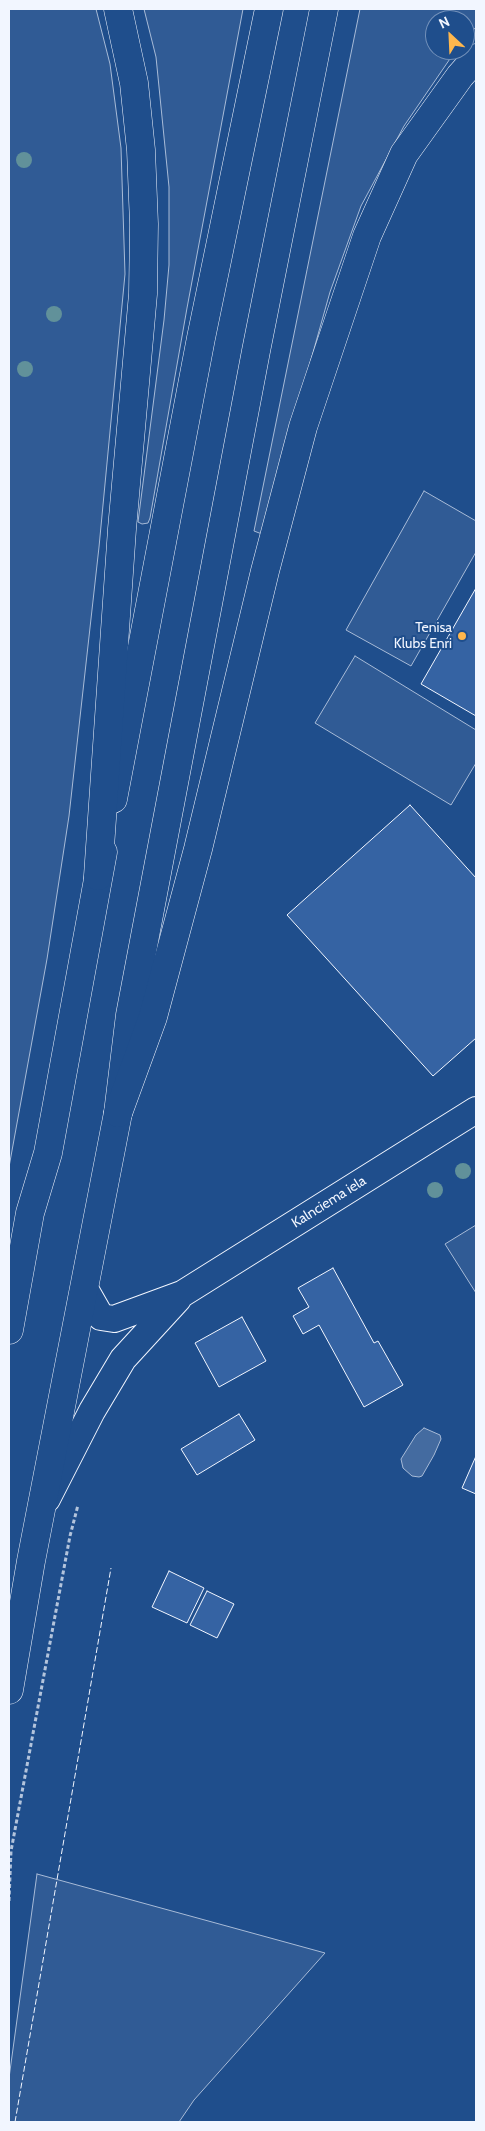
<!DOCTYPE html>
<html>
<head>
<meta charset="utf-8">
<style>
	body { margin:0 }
	#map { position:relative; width:485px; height:2131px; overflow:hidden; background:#1f4e8c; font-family:Cabin,sans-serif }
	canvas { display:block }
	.frame { position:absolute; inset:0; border:10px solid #f2f6ff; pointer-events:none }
	.north { position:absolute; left:425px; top:10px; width:50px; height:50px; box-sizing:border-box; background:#1f4e8c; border:1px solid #7391ba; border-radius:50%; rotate:335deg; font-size:14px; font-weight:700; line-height:20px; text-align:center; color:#f2f6ff }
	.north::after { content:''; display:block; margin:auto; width:18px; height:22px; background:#ffb74d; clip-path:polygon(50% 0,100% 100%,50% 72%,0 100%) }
</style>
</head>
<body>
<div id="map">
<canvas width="485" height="2131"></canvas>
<div class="frame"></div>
<div class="north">N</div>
</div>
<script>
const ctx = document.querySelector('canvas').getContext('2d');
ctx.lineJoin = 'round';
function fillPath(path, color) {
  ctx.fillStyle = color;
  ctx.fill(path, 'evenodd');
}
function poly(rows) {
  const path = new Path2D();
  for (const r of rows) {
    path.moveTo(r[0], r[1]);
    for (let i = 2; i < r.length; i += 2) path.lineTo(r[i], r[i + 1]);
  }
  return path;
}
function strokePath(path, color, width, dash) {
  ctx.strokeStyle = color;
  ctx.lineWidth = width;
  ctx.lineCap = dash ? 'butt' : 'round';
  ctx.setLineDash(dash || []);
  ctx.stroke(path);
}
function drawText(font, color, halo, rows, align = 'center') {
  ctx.font = font + ' Cabin,sans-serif';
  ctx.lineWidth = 4;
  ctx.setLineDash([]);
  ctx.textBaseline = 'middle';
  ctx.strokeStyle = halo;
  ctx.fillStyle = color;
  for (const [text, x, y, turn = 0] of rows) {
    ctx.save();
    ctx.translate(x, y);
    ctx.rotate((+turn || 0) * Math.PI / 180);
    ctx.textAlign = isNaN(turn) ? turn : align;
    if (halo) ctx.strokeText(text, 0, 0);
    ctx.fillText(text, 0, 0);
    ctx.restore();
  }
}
const built = poly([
	[9,9,96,9,110,64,121,148,125,274,99,547,69,816,47,959,9,1167,9,9],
	[144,9,243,9,187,308,150,518,148,523,142,524,138,522,164,320,169,265,169,187,156,57,144,9],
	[360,9,476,9,476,27,465,39,465,20,435,20,435,50,456,50,404,126,361,206,330,292,262,534,254,531,360,9],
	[424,491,476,521,476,552,411,666,346,630,424,491],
	[355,656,476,730,476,763,451,805,315,723,355,656],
	[476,1225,476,1293,445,1244,476,1225],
	[37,1874,325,1953,194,2100,179,2122,9,2122,9,2078,37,1874]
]);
const water = poly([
	[424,1428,440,1435,441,1439,434,1455,422,1476,419,1477,412,1476,403,1468,401,1459,416,1435,424,1428]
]);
const building = poly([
	[476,588,476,716,421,684,476,588],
	[410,805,476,878,476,1038,433,1076,287,915,410,805],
	[333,1268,374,1343,378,1341,403,1385,364,1407,319,1325,303,1334,293,1316,309,1307,298,1288,333,1268],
	[242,1317,266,1361,219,1387,195,1343,242,1317],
	[239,1414,255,1440,197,1475,181,1449,239,1414],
	[476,1456,476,1494,462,1488,476,1456],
	[169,1571,204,1588,187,1623,152,1607,169,1571],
	[207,1591,234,1604,217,1638,190,1625,207,1591]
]);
const path = poly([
	[9,1901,11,1851,70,1536,78,1505]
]);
const street = poly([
	[85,1289,101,1317,114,1319,182,1294,476,1110],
	[47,1499,92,1411,123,1359,178,1299]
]);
const primary = poly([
	[113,799,201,338,269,9],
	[9,1330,30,1213,48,1153,103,852],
	[9,1690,31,1561,118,1113,130,1015,256,351,324,9]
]);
const highway = poly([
	[98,876,122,529,143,294,144,224,141,150,134,83,118,9],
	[118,1113,153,1017,198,849,265,571,303,427,367,236,404,154,460,76,476,58]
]);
const fence = poly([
	[15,2122,111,1568]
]);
const trees = [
	[24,160],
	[54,314],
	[25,369],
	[463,1171],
	[435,1190]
];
const markers = [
	[462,636,5,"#ffb74d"]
];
const poiNames = [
	["Tenisa",452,628],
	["Klubs Enri",452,644]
];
const streetNames = [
	["Kalnciema iela",329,1202,-32]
];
fillPath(built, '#305b95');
strokePath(built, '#a8bbd7', 1);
fillPath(water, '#446ba0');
strokePath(water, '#a8bbd7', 1);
fillPath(building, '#3563a3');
strokePath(building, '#f2f6ff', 1);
strokePath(street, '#f2f6ff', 28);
strokePath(primary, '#f2f6ff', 29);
strokePath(highway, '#f2f6ff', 29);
strokePath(path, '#b3c4dc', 3, [4, 2.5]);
strokePath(street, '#1f4e8c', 26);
strokePath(primary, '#1f4e8c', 28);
strokePath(highway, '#1f4e8c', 28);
strokePath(fence, '#f2f6ff', 1, [6, 2.5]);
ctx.fillStyle = '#61919a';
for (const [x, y] of trees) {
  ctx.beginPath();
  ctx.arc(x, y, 8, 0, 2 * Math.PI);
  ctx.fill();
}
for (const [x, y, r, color] of markers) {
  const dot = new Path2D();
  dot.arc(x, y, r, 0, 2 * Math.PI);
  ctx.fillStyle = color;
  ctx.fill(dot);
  strokePath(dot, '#1f4e8c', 2);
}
drawText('14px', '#f2f6ff', '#1f4e8c', poiNames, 'right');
drawText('14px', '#f2f6ff', '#1f4e8c', streetNames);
</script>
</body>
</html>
